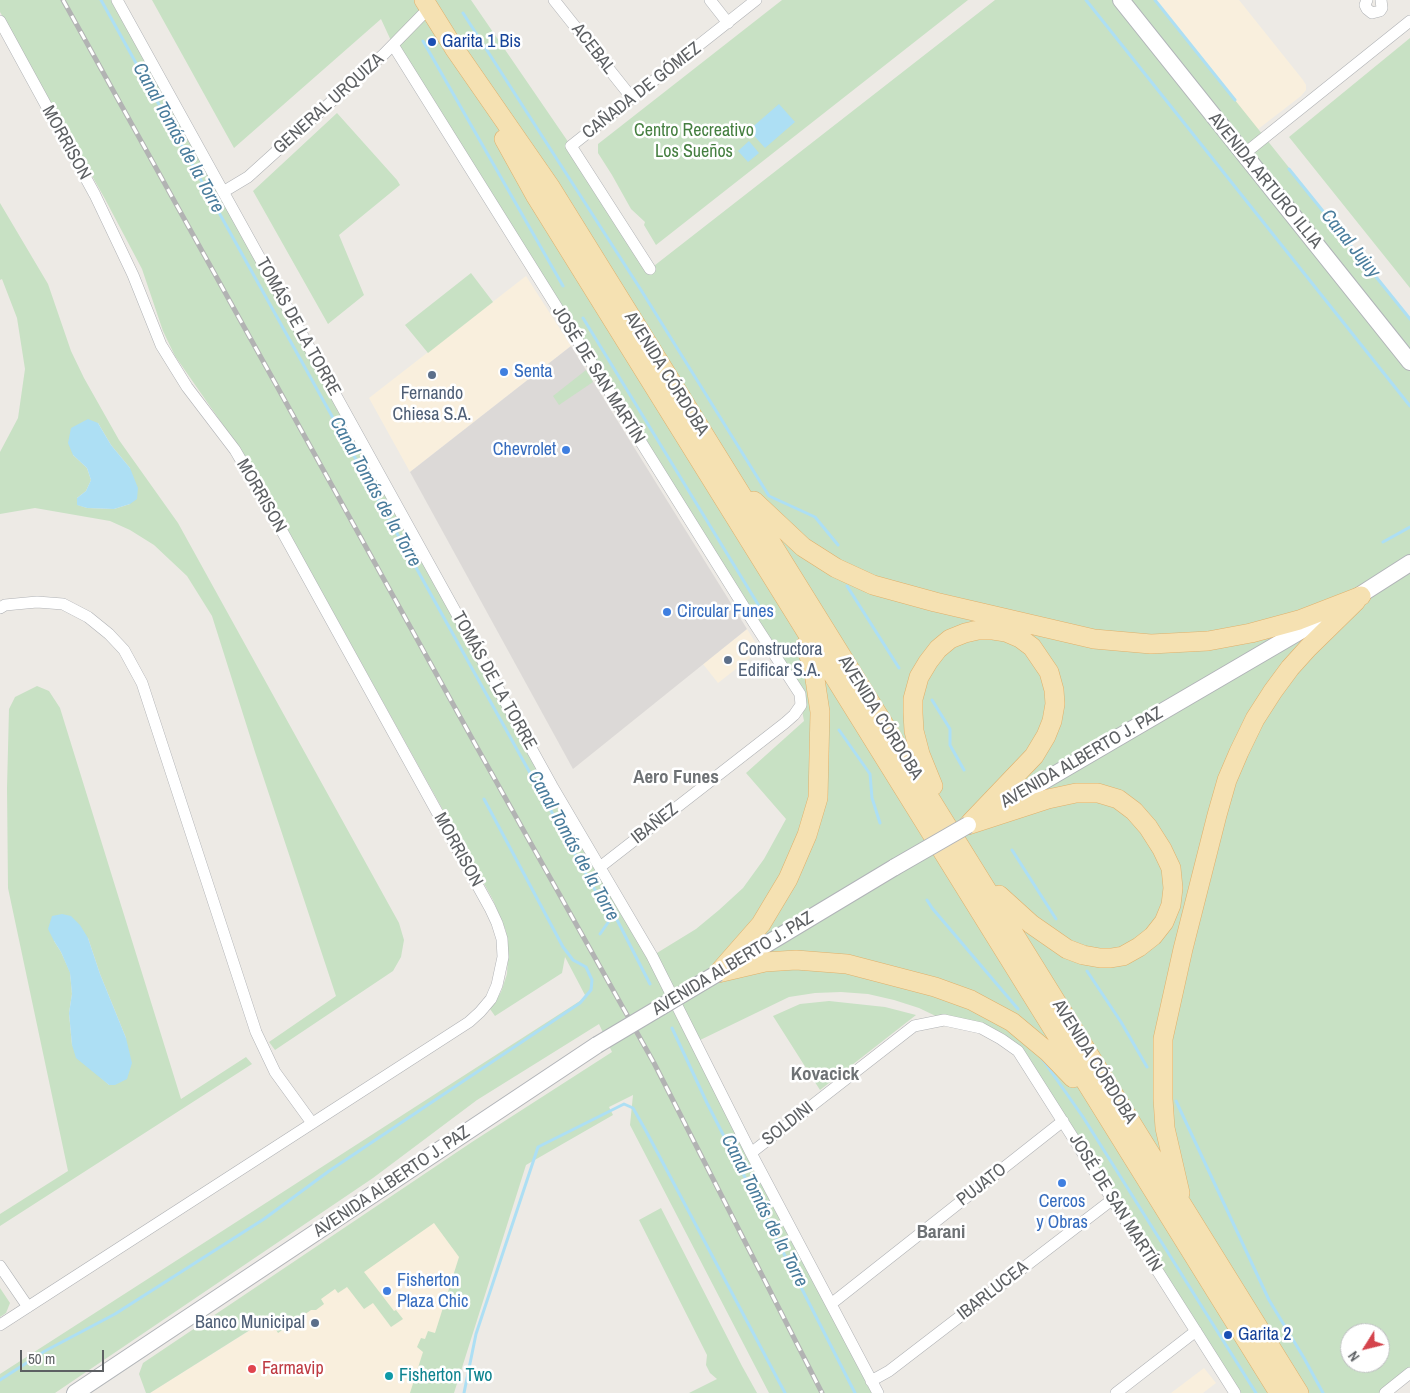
<!DOCTYPE html>
<html>
<head>
<meta charset="utf-8">
<style>
	body { margin:0 }
	#map { position:relative; width:1410px; height:1393px; overflow:hidden; background:#edeae5; font-family:"Archivo Narrow",sans-serif }
	canvas { display:block }
	.north { position:absolute; left:1340px; top:1323px; width:50px; height:50px; box-sizing:border-box; background:#fff; border:1px solid #bebfc1; border-radius:50%; rotate:234deg; font-size:14px; font-weight:700; line-height:20px; text-align:center; color:#5d6063 }
	.north::after { content:''; display:block; margin:auto; width:18px; height:22px; background:#d4444c; clip-path:polygon(50% 0,100% 100%,50% 72%,0 100%) }
	.scale { position:absolute; left:20px; top:1350px; width:84px; height:22px; box-sizing:border-box; border:2px solid #5d6063; border-top:0; padding-left:6px; font-size:15px; line-height:18px; white-space:nowrap; color:#5d6063; -webkit-text-stroke:4px #fff; paint-order:stroke }
</style>
</head>
<body>
<div id="map">
<canvas width="1410" height="1393"></canvas>
<div class="north">N</div>
<div class="scale">50 m</div>
</div>
<script>
const ctx = document.querySelector('canvas').getContext('2d');
ctx.lineJoin = 'round';
function fillPath(path, color) {
  ctx.fillStyle = color;
  ctx.fill(path, 'evenodd');
}
function poly(rows) {
  const path = new Path2D();
  for (const r of rows) {
    path.moveTo(r[0], r[1]);
    for (let i = 2; i < r.length; i += 2) path.lineTo(r[i], r[i + 1]);
  }
  return path;
}
function strokePath(path, color, width, dash) {
  ctx.strokeStyle = color;
  ctx.lineWidth = width;
  ctx.lineCap = dash ? 'butt' : 'round';
  ctx.setLineDash(dash || []);
  ctx.stroke(path);
}
function drawText(font, color, halo, rows, align = 'center') {
  ctx.font = font + ' "Archivo Narrow",sans-serif';
  ctx.lineWidth = 5;
  ctx.setLineDash([]);
  ctx.textBaseline = 'middle';
  ctx.strokeStyle = halo;
  ctx.fillStyle = color;
  for (const [text, x, y, turn = 0] of rows) {
    ctx.save();
    ctx.translate(x, y);
    ctx.rotate((+turn || 0) * Math.PI / 180);
    ctx.textAlign = isNaN(turn) ? turn : align;
    if (halo) ctx.strokeText(text, 0, 0);
    ctx.fillText(text, 0, 0);
    ctx.restore();
  }
}
const commercial = poly([
	[1148,0,1239,0,1303,80,1306,85,1306,90,1301,96,1257,130],
	[526,276,571,346,410,472,369,398],
	[747,629,760,650,718,683,703,664],
	[505,1162,429,1393,150,1393,354,1265],
	[1204,1368,1216,1383,1203,1393,1171,1393]
]);
const industrial = poly([
	[571,346,747,629,573,769,410,472]
]);
const green = poly([
	[0,0,117,0,652,956,696,929,719,910,743,888,764,859,786,819,746,773,804,721,801,705,393,45,381,19,234,148,152,0,471,0,571,146,650,269,995,0,1155,0,1410,319,1410,1373,1385,1393,1235,1393,1018,1051,1001,1039,944,1020,919,1008,894,1000,868,994,841,992,815,993,789,997,696,1042,878,1393,769,1393,630,1125,633,1095,609,1107,613,1115,526,1165,454,1393,410,1393,423,1352,417,1347,421,1338,425,1339,428,1331,435,1333,459,1257,434,1223,364,1272,394,1311,396,1310,403,1319,391,1327,373,1303,364,1309,347,1287,338,1293,335,1289,321,1299,324,1304,316,1310,311,1310,278,1333,269,1318,150,1393,146,1393,139,1374,143,1363,472,1142,612,1052,599,1024,477,1100,373,1178,55,1393,0,1393,0,1374,586,997,565,957,562,973,495,1016,490,1009,501,992,507,974,508,954,506,931,493,900,253,468,175,356,163,331,142,269,105,199,0,12],
	[1350,1333,1380,1333,1380,1363,1350,1363],
	[782,0,968,0,656,245,644,225,645,222,631,209,612,175,598,153,598,144],
	[1410,38,1410,288,1289,137],
	[337,113,397,180,400,185,339,235,364,295,328,324,253,191],
	[0,203,48,284,71,351,84,378,119,440,178,523,399,923,404,940,401,957,393,971,275,1050,269,1042,336,996,255,752,212,616,187,576,154,545,130,530,110,521,35,508,0,514,0,452,18,418,25,369,17,318,2,279,0,280],
	[98,423,111,445,130,468,130,504,114,509,87,508,78,505,77,498,86,491,91,480,87,468,73,455],
	[471,273,493,302,428,353,405,325],
	[586,370,593,382,559,405,553,396],
	[37,686,49,691,60,708,181,1099,246,1057,252,1064,0,1226,0,1214,68,1171,8,888,7,788,9,709,15,697],
	[88,938,100,974,126,1038,109,1085,96,1073,72,1045,69,1013,72,994,70,972,61,952,54,941],
	[829,1001,885,1007,916,1015,820,1090,773,1016,800,1004],
	[661,1208,742,1366,757,1393,689,1393,717,1379,710,1373,706,1365,707,1355,639,1220],
	[0,1288,10,1303,6,1313,0,1317]
]);
const water = poly([
	[779,104,795,122,765,148,749,130],
	[749,141,759,153,748,162,738,151],
	[88,419,98,423,111,445,130,468,138,488,137,499,130,504,114,509,87,508,77,505,77,498,86,491,91,480,87,468,73,455,68,443,71,428],
	[62,914,71,916,80,925,88,938,100,974,126,1038,132,1063,127,1079,115,1085,109,1085,76,1058,72,1045,69,1013,72,994,70,973,61,952,54,941,48,929,52,916]
]);
const stream = poly([
	[101,0,595,890,614,914,650,984],
	[1086,0,1410,406],
	[1155,0,1235,100],
	[463,13,641,290,769,496,815,517,838,545],
	[423,41,563,286],
	[1289,169,1410,319],
	[583,318,759,606],
	[1383,542,1410,527],
	[847,586,899,668],
	[932,700,950,729,950,745,964,770],
	[839,730,870,774,872,798,880,823],
	[1012,850,1056,919],
	[927,900,932,908,1018,1009],
	[600,934,614,914],
	[1087,971,1121,1022,1147,1067],
	[672,1028,707,1103,855,1393],
	[1041,1057,1083,1117,1256,1393],
	[1176,1101,1269,1300,1304,1358,1323,1393],
	[0,1380,45,1351,115,1314,264,1219,329,1171,580,1003,591,990,592,980,586,967,573,960,563,947,484,799],
	[464,1393,476,1334,538,1147,624,1104,633,1108,646,1131,785,1393]
]);
const minor = poly([
	[117,0,552,786,652,956,751,1153,878,1393],
	[554,0,632,98],
	[710,0,728,23],
	[1367,0,1365,5,1367,9,1372,13,1380,11,1382,8,1381,0],
	[0,21,95,195,133,275,161,345,187,387,235,450,277,522,490,908,497,923,502,939,503,957,497,985,491,999,480,1012,469,1022,0,1325],
	[393,45,754,623,800,694,801,705,794,715,785,723,600,867],
	[1244,154,1410,21],
	[223,192,248,177,384,54,429,8],
	[650,269,571,146,756,0],
	[0,608,5,605,37,602,63,604,88,617,109,634,124,650,142,683,256,1032,275,1072,312,1123],
	[751,1153,914,1026,944,1020,981,1028,1001,1039,1018,1051,1235,1393],
	[0,1266,28,1307],
	[831,1304,1063,1121],
	[871,1381,889,1371,1113,1199],
	[1116,1393,1196,1331],
	[1385,1393,1410,1373]
]);
const secondary = poly([
	[1121,0,1410,362],
	[1349,602,1410,563],
	[989,813,1326,616],
	[727,968,895,867],
	[75,1393,597,1045]
]);
const primary = poly([
	[424,0,454,48,551,188,1299,1393],
	[504,139,535,195,1279,1393],
	[754,501,803,547,836,568,873,585,935,602,1094,639,1151,644,1208,641,1251,633,1299,620,1361,596],
	[933,786,920,754,914,731,913,713,913,699,919,677,928,662,938,649,950,639,965,633,978,630,993,630,1006,632,1020,638,1032,647,1049,672,1054,690,1055,704,1052,721,1046,736,1034,756,970,823],
	[968,825,1048,799,1076,793,1098,793,1118,799,1134,811,1148,827,1162,849,1171,868,1173,888,1171,905,1164,922,1153,936,1139,947,1123,956,1111,958,1100,958,1083,955,1067,949,1031,924,999,895],
	[718,973,765,962,796,960,847,964,935,987,971,1000,1012,1022,1048,1052,1073,1078],
	[718,973,761,924,788,879,807,835,818,798,820,712,813,666,805,646],
	[1180,1193,1165,1128,1163,1099,1163,1039,1183,949,1217,815,1227,780,1239,752,1255,719,1273,691,1290,668,1308,648,1356,601]
]);
const rail = poly([
	[63,0,474,742,654,1063,822,1393]
]);
const secondaryBridge = poly([
	[895,867,968,825],
	[597,1045,718,973]
]);
const markers = [
	[432,42,5,"#1a4fb4"],
	[504,372,5,"#3f7fe0"],
	[432,375,5,"#5c6f8a"],
	[566,450,5,"#3f7fe0"],
	[667,612,5,"#3f7fe0"],
	[728,660,5,"#5c6f8a"],
	[1062,1183,5,"#3f7fe0"],
	[387,1291,5,"#3f7fe0"],
	[315,1323,5,"#5c6f8a"],
	[1228,1335,5,"#1a4fb4"],
	[252,1369,5,"#e0444e"],
	[389,1376,5,"#0f9aa8"]
];
const transitNames = [
	["Garita 1 Bis",442,42],
	["Garita 2",1238,1335]
];
const streetNames = [
	["ACEBAL",593,49,52],
	["CAÑADA DE GÓMEZ",642,91,-38],
	["GENERAL URQUIZA",329,104,-42],
	["MORRISON",66,143,61],
	["AVENIDA ARTURO ILLIA",1265,181,51],
	["TOMÁS DE LA TORRE",298,327,61],
	["AVENIDA CÓRDOBA",666,374,58],
	["JOSÉ DE SAN MARTÍN",598,375,58],
	["MORRISON",261,496,60],
	["TOMÁS DE LA TORRE",494,681,61],
	["AVENIDA CÓRDOBA",880,718,58],
	["AVENIDA ALBERTO J. PAZ",1082,758,-30],
	["IBAÑEZ",655,824,-38],
	["MORRISON",458,850,61],
	["AVENIDA ALBERTO J. PAZ",733,964,-31],
	["AVENIDA CÓRDOBA",1094,1062,58],
	["SOLDINI",788,1124,-38],
	["AVENIDA ALBERTO J. PAZ",392,1182,-34],
	["PUJATO",982,1185,-38],
	["JOSÉ DE SAN MARTÍN",1115,1203,58],
	["IBARLUCEA",993,1291,-38]
];
const parkNames = [
	["Centro Recreativo",694,131],
	["Los Sueños",694,152]
];
const shopNames = [
	["Senta",514,372],
	["Chevrolet",556,450,"right"],
	["Circular Funes",677,612],
	["Cercos",1062,1202,"center"],
	["y Obras",1062,1223,"center"],
	["Fisherton",397,1281],
	["Plaza Chic",397,1302]
];
const serviceNames = [
	["Fernando",432,394],
	["Chiesa S.A.",432,415],
	["Constructora",738,650,"left"],
	["Edificar S.A.",738,671,"left"],
	["Banco Municipal",305,1323,"right"]
];
const healthNames = [
	["Farmavip",262,1369]
];
const cultureNames = [
	["Fisherton Two",399,1376]
];
const waterNames = [
	["Canal Tomás de la Torre",178,138,61],
	["Canal Jujuy",1350,244,51],
	["Canal Tomás de la Torre",375,492,61],
	["Canal Tomás de la Torre",573,846,61],
	["Canal Tomás de la Torre",764,1211,63]
];
const neighbourhoodNames = [
	["Aero Funes",676,778],
	["Kovacick",825,1075],
	["Barani",941,1233]
];
fillPath(commercial, '#f9efdd');
fillPath(industrial, '#dcd9d7');
fillPath(green, '#c8e1c4');
fillPath(water, '#addff4');
strokePath(stream, '#addff4', 3);
strokePath(minor, '#b0b2b5', 12);
strokePath(secondary, '#b1b4b8', 18);
strokePath(primary, '#e0b06b', 20);
strokePath(minor, '#fff', 11);
strokePath(secondary, '#fff', 16);
strokePath(primary, '#f5e1b2', 19);
strokePath(rail, '#b2b3b3', 5);
strokePath(rail, '#fff', 3, [9]);
strokePath(secondaryBridge, '#b1b4b8', 18, []);
strokePath(secondaryBridge, '#fff', 16);
for (const [x, y, r, color] of markers) {
  const dot = new Path2D();
  dot.arc(x, y, r, 0, 2 * Math.PI);
  ctx.fillStyle = color;
  ctx.fill(dot);
  strokePath(dot, '#fff', 2);
}
drawText('18px', '#164399', '#fff', transitNames, 'left');
drawText('18px', '#5d6063', '#fff', streetNames);
drawText('18px', '#457f40', '#fff', parkNames);
drawText('18px', '#366cbe', '#fff', shopNames, 'left');
drawText('18px', '#4e5e75', '#fff', serviceNames);
drawText('18px', '#be3a42', '#fff', healthNames, 'left');
drawText('18px', '#0d838f', '#fff', cultureNames, 'left');
drawText('italic 19px', '#497c9c', '#fff', waterNames);
drawText('bold 19px', '#6e7275', '#fff', neighbourhoodNames);
</script>
</body>
</html>
